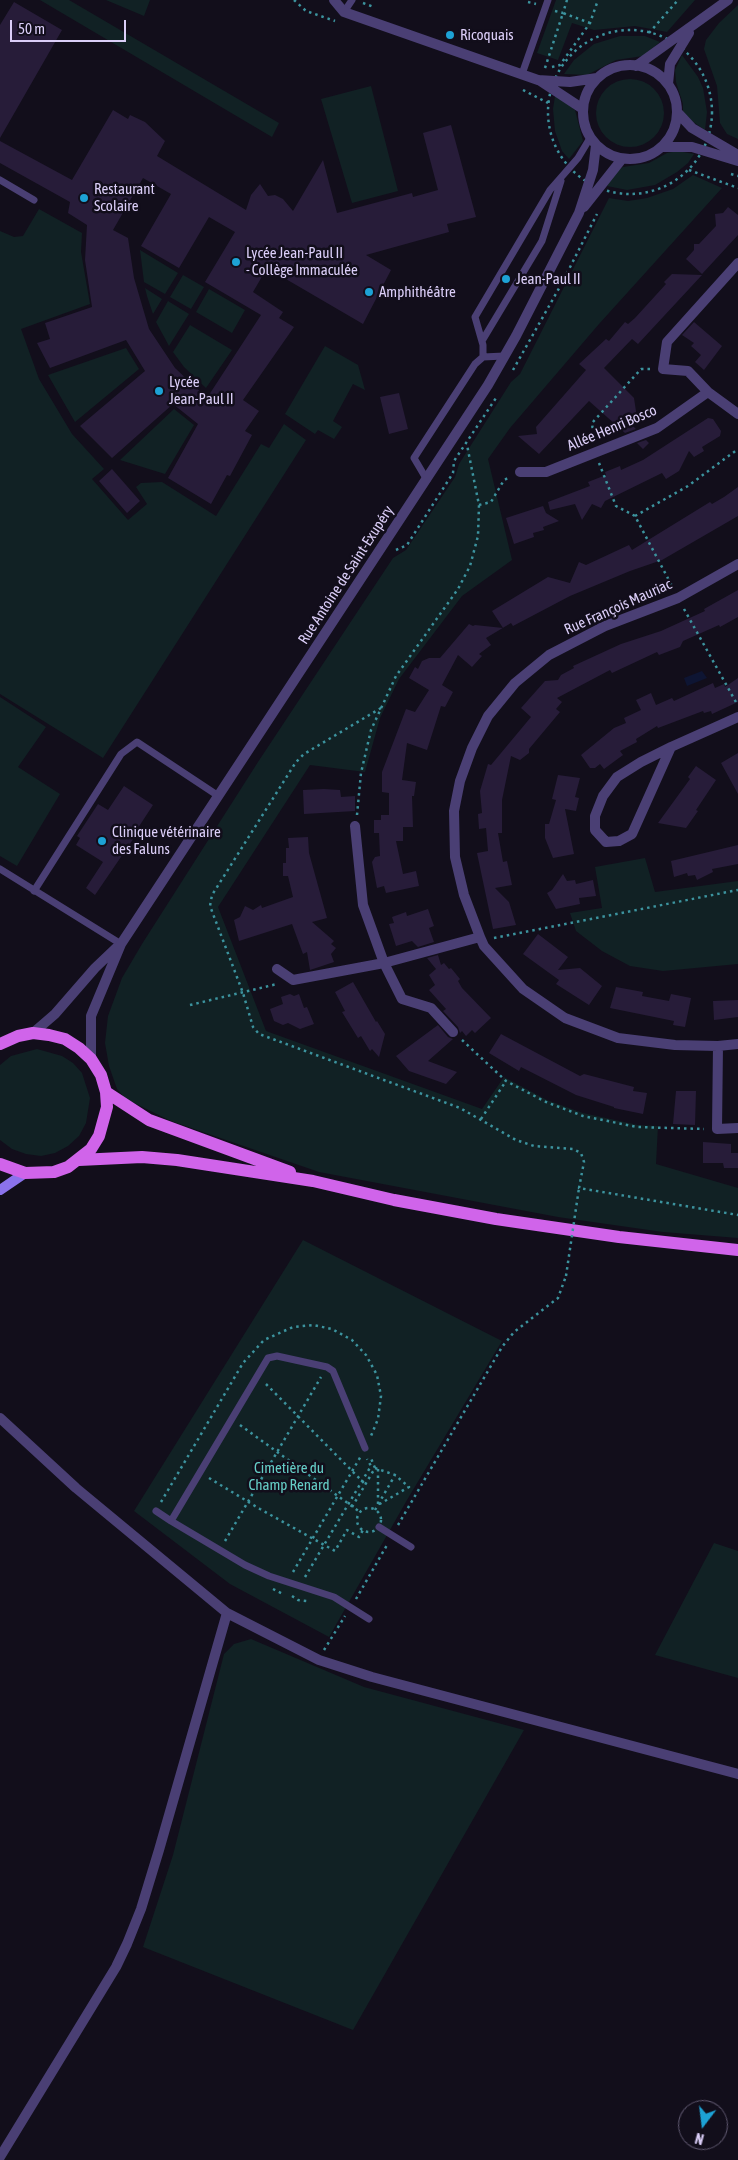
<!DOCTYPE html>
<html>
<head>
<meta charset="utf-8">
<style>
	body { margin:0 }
	#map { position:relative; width:738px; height:2160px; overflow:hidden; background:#120e1b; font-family:"Asap Condensed",sans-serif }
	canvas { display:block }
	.north { position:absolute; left:678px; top:2100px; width:50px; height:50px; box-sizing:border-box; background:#120e1b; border:1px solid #625b73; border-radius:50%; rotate:195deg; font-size:14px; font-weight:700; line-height:20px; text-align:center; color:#dbcef8 }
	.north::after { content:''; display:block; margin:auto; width:18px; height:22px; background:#1da2d5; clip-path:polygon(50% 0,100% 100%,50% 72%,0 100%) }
	.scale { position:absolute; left:10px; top:20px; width:116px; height:22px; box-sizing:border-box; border:2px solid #dbcef8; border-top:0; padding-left:6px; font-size:15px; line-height:18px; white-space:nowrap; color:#dbcef8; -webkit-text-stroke:4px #120e1b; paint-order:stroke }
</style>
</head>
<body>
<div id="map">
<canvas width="738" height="2160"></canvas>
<div class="north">N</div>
<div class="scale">50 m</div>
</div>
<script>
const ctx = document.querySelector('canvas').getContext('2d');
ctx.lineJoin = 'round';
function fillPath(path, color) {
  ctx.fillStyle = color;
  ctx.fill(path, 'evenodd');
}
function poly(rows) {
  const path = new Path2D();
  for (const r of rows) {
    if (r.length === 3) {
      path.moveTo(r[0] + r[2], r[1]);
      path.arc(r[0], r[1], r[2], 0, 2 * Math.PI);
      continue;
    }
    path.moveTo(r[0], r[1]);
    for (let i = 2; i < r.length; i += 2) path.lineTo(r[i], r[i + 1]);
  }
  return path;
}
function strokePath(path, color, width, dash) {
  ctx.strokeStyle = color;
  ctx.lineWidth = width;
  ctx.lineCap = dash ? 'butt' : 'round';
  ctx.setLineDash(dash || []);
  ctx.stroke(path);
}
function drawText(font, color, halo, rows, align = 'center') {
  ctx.font = font + ' "Asap Condensed",sans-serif';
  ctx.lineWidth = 5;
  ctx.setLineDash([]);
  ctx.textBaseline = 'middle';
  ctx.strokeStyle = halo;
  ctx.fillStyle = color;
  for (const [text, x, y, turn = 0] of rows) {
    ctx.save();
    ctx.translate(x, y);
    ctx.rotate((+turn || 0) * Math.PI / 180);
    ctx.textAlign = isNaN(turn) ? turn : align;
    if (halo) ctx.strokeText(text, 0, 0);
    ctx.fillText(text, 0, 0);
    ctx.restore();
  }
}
const green = poly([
	[40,0,69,0,279,123,272,137],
	[106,0,150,0,144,16],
	[556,0,695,0,667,32,635,26,594,30,572,23,558,60,537,53],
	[738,5,738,139,727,134,720,123,717,86,704,49,706,40,719,23],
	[620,36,645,36,660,42,643,56,616,60,587,75,564,74,574,60,594,44],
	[682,55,698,77,703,88,707,112,705,130,683,115,683,104,676,82,675,70],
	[630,113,34],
	[371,86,398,191,352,203,321,99],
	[555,96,564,100,575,110,583,141,569,159,562,151,555,131,553,109],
	[678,151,694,154,688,163,677,172,655,185,627,190,607,186,616,171,623,167,649,163,667,153],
	[693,175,722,188,599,324,510,428,488,459,512,560,462,596,399,679,380,718,365,772,310,765,218,907,266,1031,482,1109,504,1077,547,1100,583,1113,638,1125,658,1126,656,1164,738,1188,738,1238,663,1232,558,1217,319,1172,171,1121,126,1099,117,1089,109,1066,105,1043,108,1016,122,978,142,944,258,762,393,558,406,550,455,477,459,464,511,382,520,374,609,198,628,201,647,198,673,189],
	[39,209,82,233,81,252,90,304,21,329,39,379,72,434,104,469,92,479,128,520,147,504,136,487,141,483,162,482,216,516,261,444,269,448,284,424,306,440,103,758,0,694,0,231,14,237,23,236],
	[140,250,178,273,165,294,144,282],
	[183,275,204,287,191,309,170,297],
	[145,288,162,299,153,314,147,296],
	[209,289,245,310,232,333,196,312],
	[168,301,189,314,169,346,156,322],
	[190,325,232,350,206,388,184,367,173,352],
	[325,346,358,365,365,390,353,384,333,421,342,427,334,439,318,430,315,434,285,414],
	[126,348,139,369,75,422,48,375],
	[174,409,194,425,165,474,120,460],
	[0,697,46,727,18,767,60,794,17,866,0,856],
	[645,858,655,892,738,881,738,964,663,971,630,966,602,951,576,931,570,913,602,908,595,867],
	[37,1049,62,1056,73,1063,82,1073,90,1098,86,1123,79,1136,68,1146,55,1153,41,1156,26,1154,12,1149,0,1140,0,1065,11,1056],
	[303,1240,502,1341,407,1500,329,1637,230,1584,134,1511],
	[714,1543,738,1551,738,1678,655,1655],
	[251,1639,364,1687,524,1730,353,2030,143,1947,173,1855,224,1654,234,1644]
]);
const water = poly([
	[702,671,707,678,687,686,684,678]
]);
const building = poly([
	[14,2,62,30,0,138,0,25],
	[113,110,128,119,130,115,145,122,165,141,157,156,246,210,251,195,260,184,268,196,275,195,283,199,293,211,323,160,337,213,412,193,413,197,438,190,423,133,451,125,476,217,447,224,449,232,366,255,391,270,363,324,267,268,253,292,283,312,279,318,294,327,243,400,259,411,245,431,252,435,230,476,227,475,211,504,168,478,198,424,173,404,112,458,80,426,145,371,126,340,50,368,37,343,50,339,45,323,92,307,85,260,87,225,68,213,70,202,0,163,0,141,72,180],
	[143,178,171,194,141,246,179,268,209,217,235,232,205,282,261,315,207,398,175,368,149,329,134,278,128,238,113,230],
	[728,207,738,215,738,235,702,274,686,259,694,250,694,244,699,244,716,226,715,214,723,213],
	[672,274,702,275,638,344,632,339,604,368,634,398,637,418,631,424,636,429,625,433,589,401,539,454,518,436,537,434,536,427,586,370,579,364,606,339,609,341,625,322,628,324,635,318,666,284,664,282],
	[694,322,722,346,704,370,695,362,701,355,691,346,694,343,682,335],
	[399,393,408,429,389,434,380,397],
	[708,418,713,419,721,431,720,436,702,447,704,451,694,457,689,451,679,471,666,479,662,473,605,501,601,508,592,504,582,520,575,504,550,510,548,502,590,486,588,482,606,475,605,472,620,466,621,470,643,460],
	[646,440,649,443,643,449,637,443],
	[112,469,140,501,127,513,99,481],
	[738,487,738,516,662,560,630,571,570,596,513,626,511,623,486,638,491,645,479,654,482,656,472,667,458,655,442,685,453,692,445,707,441,706,427,750,407,743,402,780,416,782,414,796,412,796,413,827,403,827,403,841,396,841,403,874,416,871,419,886,386,893,384,886,377,888,372,862,375,857,380,856,379,833,374,833,374,820,381,820,381,815,389,815,389,793,382,792,382,772,406,709,415,712,429,690,409,678,415,667,418,669,422,661,429,658,440,658,469,624,473,626,475,625,503,628,492,611,548,577,570,583,579,562,586,565,629,545,632,550,710,502,712,504,724,497],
	[543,506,546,513,559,521,543,527,544,530,533,533,534,537,514,544,506,518],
	[738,590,738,617,720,627,719,625,683,641,680,647,659,655,657,652,612,673,610,670,557,698,562,702,556,709,560,712,529,749,529,753,520,760,511,756,502,800,502,833,498,833,503,862,507,861,512,885,495,888,509,902,516,925,493,929,477,853,488,851,486,828,479,829,478,814,482,813,480,791,488,764,491,765,531,717,521,708,545,681,558,680,561,675,574,668,573,666,621,644,661,631,705,611,704,609],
	[738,678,738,702,712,714,711,711,704,713,703,711,658,728,657,726,636,739,637,742,620,751,623,755,604,769,600,764,595,768,590,768,581,755,614,728,626,723,624,718,641,710,636,700,651,693,656,705,672,698,674,701,713,683,715,688,724,684,725,687],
	[738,753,738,794,721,763],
	[696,766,716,780,696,810,698,811,686,828,658,823,690,779,688,777],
	[558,775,580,778,575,797,579,798,576,811,565,809,574,854,553,858,545,838,545,824,549,824,556,800,552,799],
	[124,786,153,805,136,831,138,832,95,895,86,888,103,862,76,845,80,838,77,836,98,804,108,810],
	[324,789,340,790,341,797,355,796,355,811,304,814,303,790],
	[308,837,309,853,327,918,312,922,334,941,331,944,336,948,331,954,334,962,310,970,307,952,303,954,292,924,239,941,234,920,240,917,245,906,253,910,261,905,262,908,293,897,288,876,283,876,283,863,286,863,286,848,289,848,288,838],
	[738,845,738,864,712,869,713,872,697,880,695,875,688,876,687,873,674,877,671,861],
	[563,874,567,881,575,880,576,884,593,880,596,896,579,898,580,904,556,909,547,893,552,890],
	[428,909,434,926,429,928,434,942,418,947,412,941,396,946,389,924,394,923,392,917,406,912,407,916],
	[538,934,568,957,558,970,580,968,602,986,589,1005,556,984,559,980,523,954],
	[438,955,441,965,444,963,449,969,451,968,460,979,458,981,462,988,491,1018,475,1033,472,1030,466,1036,462,1031,460,1033,458,1027,443,1011,446,1009,429,990,435,985,429,975,436,969,427,958],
	[353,982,376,1022,377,1021,385,1034,379,1057,372,1049,370,1051,361,1036,358,1038,342,1012,345,1011,335,992],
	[616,987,643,992,642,996,669,1001,671,994,691,998,685,1027,673,1025,674,1021,610,1008],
	[290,994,294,996,299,994,304,1008,307,1007,314,1024,300,1029,288,1023,283,1025,274,1021,270,1009,283,1004,281,997],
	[738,1000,738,1017,714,1020,713,1001],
	[438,1025,448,1037,453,1039,428,1061,457,1072,446,1084,409,1071,396,1056],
	[501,1034,580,1076,584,1074,634,1087,633,1091,647,1093,643,1114,614,1108,614,1107,576,1095,521,1067,519,1071,489,1053],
	[676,1091,696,1091,695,1125,673,1124],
	[703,1142,731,1144,731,1153,738,1153,738,1168,724,1168,723,1163,703,1163]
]);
const path = poly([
	[294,0,306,11,335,21],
	[528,2,536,4],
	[363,3,374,7],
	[555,11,563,13,567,0],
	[630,112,82],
	[649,33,678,0],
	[552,67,560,65,590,23,598,0],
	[545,68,563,13,590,23],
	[523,90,548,103],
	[689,170,738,188],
	[731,174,738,176],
	[513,370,562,283,597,214],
	[594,441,592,423,641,369,652,369],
	[599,463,616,506,635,516,672,586],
	[479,505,491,502,504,480,510,477],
	[635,516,688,486,738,449],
	[396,550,407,545,453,473,454,461,496,398],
	[684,609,737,704],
	[381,708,304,754,296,762,212,895,210,906,243,993,253,1027,259,1034,460,1108,516,1140,534,1146,573,1149,581,1153,584,1162,579,1188,738,1215],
	[357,815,361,773,371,730,396,676,458,589,470,566,478,536,479,505,467,445],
	[494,938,738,890],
	[190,1005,277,984],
	[462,1040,506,1081,546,1102,583,1116,637,1127,704,1129],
	[481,1119,506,1081],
	[266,1384,365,1484],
	[240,1425,360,1512],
	[375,1468,395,1475,409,1487,378,1505],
	[209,1478,260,1509,335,1551,347,1530,359,1537,363,1530],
	[161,1502,243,1363,264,1340,293,1327,313,1325,332,1329,352,1340,366,1355,377,1375,381,1396,378,1419,371,1436],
	[378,1504,378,1469],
	[352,1507,375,1468,370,1456],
	[369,1520,12],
	[375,1510,395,1475],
	[398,1525,502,1347,514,1332,558,1298,566,1276],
	[225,1541,321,1377],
	[293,1572,361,1456],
	[305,1577,371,1466,367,1459],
	[273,1589,283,1594],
	[292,1596,298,1600,307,1601],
	[356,1599,387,1545],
	[324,1650,345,1616]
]);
const service = poly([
	[344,12,352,0],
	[522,74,548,0],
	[0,180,34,200],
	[482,341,542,241,561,181],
	[483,357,483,345,475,317,550,190,578,158,590,138],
	[427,480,414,458,475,364,483,357,504,356],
	[0,869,121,944],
	[34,891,121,754,137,742,217,795],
	[365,1448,333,1371,327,1367,277,1356,268,1358,171,1521,245,1565,269,1576,334,1597,369,1619],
	[156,1511,171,1521],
	[379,1527,411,1547]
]);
const minor = poly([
	[738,263,667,342,663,369,688,371,708,392,738,414],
	[520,472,546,472,657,428,708,392],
	[738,564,678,598,605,626,549,655,515,683,488,716,472,748,460,781,454,811,455,857,464,895,480,937,484,946,523,989,565,1018,618,1038,675,1045,718,1046,738,1044],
	[671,747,632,834,619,841,606,842,595,830,595,816,603,796,617,777,641,762,671,747,738,717],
	[355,826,363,905,384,963,402,999,431,1008,453,1032],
	[277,969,293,980,384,963,480,937],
	[718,1046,717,1129,738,1128],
	[0,1418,76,1488,227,1613,319,1660,372,1677,738,1774],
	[0,2157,116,1967,127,1944,141,1909,159,1850,227,1613]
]);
const tertiary = poly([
	[334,0,344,12,538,80,570,82,597,78],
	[630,112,47],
	[636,66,728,0],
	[539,80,583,109],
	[668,84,670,64,689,33],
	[677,112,692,128,738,155],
	[662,147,692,147,738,161],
	[584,207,622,159],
	[33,1033,55,1014,95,968,116,948],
	[91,1059,91,1016,121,944,488,385,516,336,579,213,593,170,596,145]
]);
const secondary = poly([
	[0,1190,25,1173]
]);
const primary = poly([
	[0,1044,18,1036,33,1033,49,1035,65,1039,79,1048,91,1059,101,1075,106,1092,107,1107,99,1136,91,1149,68,1167,54,1172,25,1173,0,1164],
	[106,1092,149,1120,290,1172],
	[79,1160,142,1157,177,1160,313,1181,394,1200,496,1219,619,1237,738,1250]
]);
const pathBridge = poly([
	[566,1276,579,1188]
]);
const markers = [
	[450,35,5,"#1da2d5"],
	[84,198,5,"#1da2d5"],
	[236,262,5,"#1da2d5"],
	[506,279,5,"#1da2d5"],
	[369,292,5,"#1da2d5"],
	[159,391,5,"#1da2d5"],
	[102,841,5,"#1da2d5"]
];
const poiNames = [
	["Ricoquais",460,35],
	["Restaurant",94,189],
	["Scolaire",94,206],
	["Lycée Jean-Paul II",246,253],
	["- Collège Immaculée",246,270],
	["Jean-Paul II",516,279],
	["Amphithéâtre",379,292],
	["Lycée",169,382],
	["Jean-Paul II",169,399],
	["Clinique vétérinaire",112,832],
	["des Faluns",112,849]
];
const streetNames = [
	["Allée Henri Bosco",612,428,-23],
	["Rue Antoine de Saint-Exupéry",346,575,-57],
	["Rue François Mauriac",618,607,-24]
];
const parkNames = [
	["Cimetière du",289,1468],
	["Champ Renard",289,1485]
];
fillPath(green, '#112124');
fillPath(water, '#0e1533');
fillPath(building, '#271c39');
strokePath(path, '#3c939e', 2.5, [2.5, 4]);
strokePath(service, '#4a3f74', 7);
strokePath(minor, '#4a3f74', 10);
strokePath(tertiary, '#4a3f74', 10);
strokePath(secondary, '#8b72ec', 10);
strokePath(primary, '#d064ea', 12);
strokePath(pathBridge, '#3c939e', 2.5, [2.5, 4]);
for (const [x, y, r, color] of markers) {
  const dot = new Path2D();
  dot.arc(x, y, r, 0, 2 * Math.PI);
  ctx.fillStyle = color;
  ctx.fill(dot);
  strokePath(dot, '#120e1b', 2);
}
drawText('15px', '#dbcef8', '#120e1b', poiNames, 'left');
drawText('15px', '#dbcef8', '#120e1b', streetNames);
drawText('15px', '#65cdc6', '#120e1b', parkNames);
</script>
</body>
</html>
